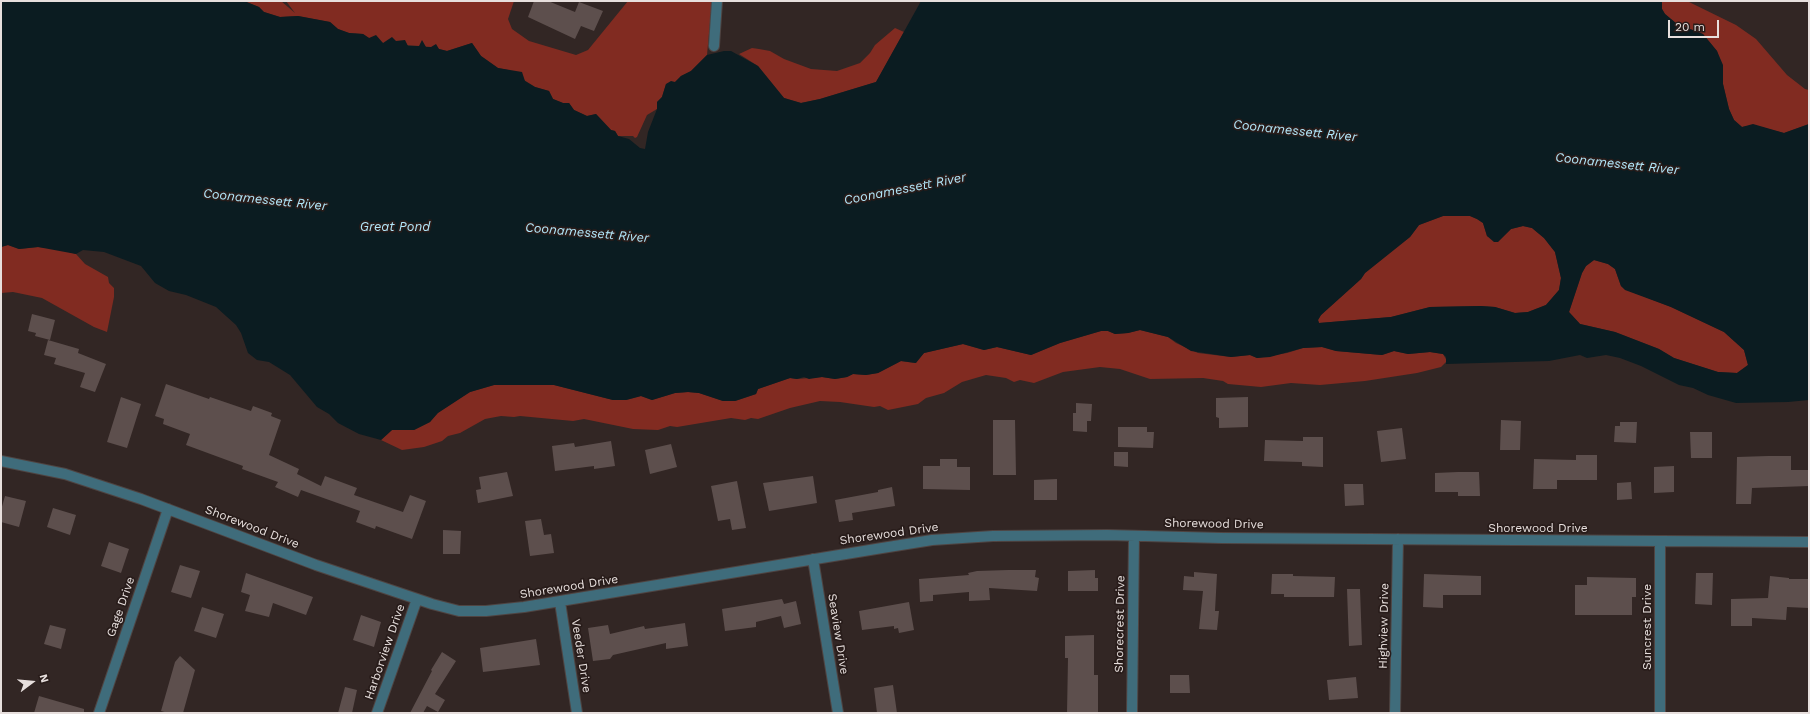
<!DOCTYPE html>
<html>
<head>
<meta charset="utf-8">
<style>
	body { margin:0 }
	#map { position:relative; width:1810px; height:714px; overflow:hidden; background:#322624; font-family:"Work Sans",sans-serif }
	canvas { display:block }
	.frame { position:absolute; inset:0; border:2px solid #e7dfdd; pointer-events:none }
	.north { position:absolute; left:12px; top:662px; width:40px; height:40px; -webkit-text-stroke:3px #281c1a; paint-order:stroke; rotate:74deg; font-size:11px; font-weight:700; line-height:16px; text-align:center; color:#e7dfdd }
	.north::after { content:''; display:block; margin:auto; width:14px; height:18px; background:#e7dfdd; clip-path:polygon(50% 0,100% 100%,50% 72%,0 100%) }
	.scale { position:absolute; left:1668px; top:20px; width:51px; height:18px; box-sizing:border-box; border:2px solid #e7dfdd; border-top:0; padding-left:5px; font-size:12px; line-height:14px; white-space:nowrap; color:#e7dfdd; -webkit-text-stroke:3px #281c1a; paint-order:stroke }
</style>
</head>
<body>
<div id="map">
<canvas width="1810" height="714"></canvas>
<div class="frame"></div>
<div class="north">N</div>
<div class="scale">20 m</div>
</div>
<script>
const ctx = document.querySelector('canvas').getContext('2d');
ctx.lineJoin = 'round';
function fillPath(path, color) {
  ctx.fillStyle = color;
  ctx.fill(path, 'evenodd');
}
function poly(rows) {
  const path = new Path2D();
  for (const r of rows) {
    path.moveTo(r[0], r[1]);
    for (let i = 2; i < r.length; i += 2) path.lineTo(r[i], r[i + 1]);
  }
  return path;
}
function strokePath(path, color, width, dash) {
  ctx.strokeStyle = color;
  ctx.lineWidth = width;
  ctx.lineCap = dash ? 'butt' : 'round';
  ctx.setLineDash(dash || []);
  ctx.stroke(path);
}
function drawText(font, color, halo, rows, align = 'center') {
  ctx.font = font + ' "Work Sans",sans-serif';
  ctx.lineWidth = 3.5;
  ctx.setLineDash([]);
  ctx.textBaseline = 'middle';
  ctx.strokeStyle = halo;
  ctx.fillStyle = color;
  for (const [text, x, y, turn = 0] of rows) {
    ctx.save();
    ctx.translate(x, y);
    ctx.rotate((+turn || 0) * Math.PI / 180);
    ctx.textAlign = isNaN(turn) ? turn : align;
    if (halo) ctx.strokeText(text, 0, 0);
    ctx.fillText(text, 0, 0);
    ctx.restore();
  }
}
const green = poly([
	[244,1,281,1,295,13,286,1,514,1,508,19,512,29,529,41,576,55,588,50,628,1,712,1,707,55,691,71,681,76,675,82,666,84,662,97,657,102,657,109,647,115,637,137,635,138,633,136,618,136,615,131,611,130,596,114,587,116,574,110,569,103,563,103,553,99,549,91,535,87,508,70,498,68,481,56,472,43,447,51,431,47,383,43,369,38,363,34,349,33,338,29,330,22,298,16,280,17,264,12,259,7],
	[1662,1,1687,1,1736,25,1756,39,1787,75,1805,89,1809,90,1809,124,1784,133,1753,125,1742,127,1734,120,1729,109,1723,84,1723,72,1717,51,1703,34,1677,24,1665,14,1662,9],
	[895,28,904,32,876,82,820,99,801,103,784,98,758,66,739,54,752,48,759,49,770,51,784,59,811,69,837,71,860,63,870,53,875,45],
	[1443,216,1470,216,1477,219,1483,223,1487,236,1498,241,1511,229,1523,226,1532,228,1544,238,1555,252,1561,278,1559,290,1546,305,1528,312,1515,313,1495,307,1481,306,1430,307,1391,317,1319,323,1318,320,1321,315,1361,279,1365,273,1410,237,1419,225],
	[8,245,19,249,38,247,58,249,76,254,85,264,108,277,109,283,114,288,114,297,107,332,94,327,42,298,13,292,1,293,1,247],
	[1594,260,1608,264,1615,269,1621,286,1625,289,1671,307,1724,332,1744,350,1748,365,1737,373,1718,372,1674,358,1659,349,1615,332,1580,324,1569,312,1582,273,1586,266],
	[1140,330,1168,337,1176,343,1198,353,1231,357,1250,355,1257,358,1287,353,1303,348,1322,347,1336,351,1382,355,1394,351,1408,354,1430,352,1443,354,1447,361,1441,367,1417,373,1365,381,1320,385,1291,383,1261,387,1228,384,1223,381,1203,378,1150,379,1120,369,1100,367,1063,372,1034,383,1020,380,1014,382,1006,378,986,375,962,382,944,393,926,398,918,404,888,410,880,406,874,407,840,402,820,401,790,408,758,419,751,418,745,420,731,418,677,427,670,426,658,430,633,429,584,419,573,421,520,416,514,417,501,416,485,419,460,433,448,436,442,441,424,447,402,450,381,440,392,430,414,430,430,422,437,413,470,392,494,385,554,385,613,400,626,400,641,396,652,400,675,393,688,392,699,393,723,401,735,401,756,394,758,389,790,378,797,379,822,377,835,379,847,377,853,374,866,375,878,373,901,361,915,363,924,353,963,344,984,350,997,347,1031,355,1060,343,1101,331,1108,331,1115,334,1128,333]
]);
const water = poly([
	[1,1,244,1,259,7,264,12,280,17,298,16,330,22,338,29,349,33,363,34,369,38,376,35,383,43,392,37,396,41,405,40,408,46,419,46,422,40,426,47,431,47,436,44,439,49,447,51,472,43,481,56,498,68,522,72,525,81,535,87,549,91,553,99,563,103,569,103,574,110,587,116,596,114,611,130,615,131,618,136,629,139,640,148,645,149,648,132,657,109,657,102,662,97,666,84,671,81,675,82,681,76,691,71,707,55,724,51,731,51,758,66,784,98,801,103,820,99,876,82,921,1,1662,1,1662,9,1665,14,1677,24,1703,34,1717,51,1723,65,1723,84,1729,109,1734,120,1742,127,1753,124,1784,133,1809,124,1809,400,1788,402,1736,403,1708,395,1693,388,1679,385,1641,366,1620,358,1606,355,1587,358,1580,355,1549,361,1446,364,1446,357,1443,354,1430,352,1408,354,1394,351,1382,355,1336,351,1322,347,1303,348,1270,357,1257,358,1250,355,1231,357,1191,351,1168,337,1140,330,1128,333,1115,334,1108,331,1101,331,1060,343,1031,355,997,347,984,350,963,344,924,353,916,363,901,361,878,373,866,375,853,374,847,377,835,379,822,377,809,379,804,377,797,379,790,378,758,389,756,394,735,401,723,401,699,393,688,392,675,393,652,400,641,396,626,400,613,400,554,385,494,385,470,392,438,413,430,422,414,430,392,430,381,440,359,434,338,423,329,414,317,407,290,375,269,362,257,360,248,353,241,333,236,325,216,307,186,295,169,291,155,283,141,266,104,252,83,250,76,254,38,247,19,249,8,245,1,247],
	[1443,216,1470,216,1477,219,1483,223,1487,236,1494,242,1498,242,1511,229,1523,226,1532,228,1544,238,1555,252,1561,278,1559,290,1546,305,1528,312,1515,313,1495,307,1481,306,1430,307,1391,317,1319,323,1318,320,1321,315,1361,279,1365,273,1410,237,1419,225],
	[1594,260,1608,264,1615,269,1621,286,1625,290,1671,307,1724,332,1744,350,1748,365,1737,373,1718,372,1674,358,1659,349,1615,332,1580,324,1569,312,1582,273,1586,266]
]);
const building = poly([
	[534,1,548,1,575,12,579,2,603,11,594,31,581,26,575,39,528,17],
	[32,314,55,320,50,340,35,336,36,333,28,331],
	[48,340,79,349,78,353,106,364,95,392,80,387,85,373,54,364,56,358,44,355],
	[166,384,209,399,210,397,251,411,253,406,272,413,271,416,281,420,269,455,299,469,297,474,321,486,325,476,357,488,354,495,403,512,410,495,426,501,412,539,376,526,375,529,356,522,360,511,301,490,298,497,275,487,278,482,242,469,243,466,186,445,190,434,163,424,164,419,155,416],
	[121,397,141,404,127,448,107,442],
	[1248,397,1248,427,1219,428,1219,418,1216,417,1216,398],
	[1076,403,1092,404,1091,421,1087,421,1087,432,1073,431,1073,413,1076,413],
	[993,420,1015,420,1016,475,993,475],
	[1501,420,1521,421,1520,450,1500,450],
	[1620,422,1637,422,1636,443,1614,442,1615,426,1620,426],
	[1118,427,1147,427,1147,432,1154,432,1153,448,1118,447],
	[1402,428,1406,459,1381,462,1377,431],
	[1690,432,1712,432,1712,458,1691,458],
	[1303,437,1323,437,1323,467,1302,466,1302,462,1264,461,1265,440,1303,441],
	[611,441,615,466,594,469,594,466,555,471,552,446,574,443,575,447],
	[671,444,677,467,650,474,645,450],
	[1114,452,1128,452,1128,467,1114,466],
	[1576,455,1597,455,1597,480,1557,480,1557,489,1533,489,1534,459,1576,460],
	[1768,456,1791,456,1791,470,1809,470,1809,486,1752,488,1751,504,1736,504,1737,457],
	[940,459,957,459,957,467,970,467,970,490,923,489,923,466,940,466],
	[1674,466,1674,492,1654,493,1654,467],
	[507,472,513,496,478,503,476,490,481,489,479,477],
	[1458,472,1479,472,1480,496,1458,496,1458,492,1435,492,1435,473],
	[813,476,817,503,769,511,763,483],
	[1057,479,1057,500,1034,500,1034,480],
	[737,481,746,528,732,530,730,519,718,521,711,486],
	[1631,482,1632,499,1617,500,1617,483],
	[1344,484,1363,484,1364,505,1345,506],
	[892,487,895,506,852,513,853,520,839,522,835,500,878,492,878,490],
	[5,496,26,501,19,527,1,522,1,510],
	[53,508,76,515,70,535,47,527],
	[541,519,544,535,551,534,554,553,530,556,525,521],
	[443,530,461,531,460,554,443,554],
	[109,542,129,549,121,573,101,566],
	[180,565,200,571,191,598,171,592],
	[1008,570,1036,570,1035,577,1039,578,1037,591,989,588,990,600,969,601,969,592,933,595,933,601,920,602,919,579,969,575,968,573,977,571],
	[1095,570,1095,578,1098,578,1098,591,1068,591,1068,571],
	[1194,572,1217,574,1215,611,1219,611,1217,630,1199,629,1203,591,1183,590,1184,576,1194,577],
	[246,573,313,597,306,615,273,603,269,617,245,611,250,595,241,592],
	[1696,573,1713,573,1712,605,1695,604],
	[1272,574,1293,574,1293,576,1335,577,1334,597,1284,597,1284,594,1271,594],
	[1424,574,1481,576,1481,595,1443,595,1443,608,1423,607],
	[1770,576,1789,578,1789,579,1809,579,1809,608,1787,607,1786,620,1752,618,1752,626,1731,626,1731,599,1768,598],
	[1587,577,1636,578,1636,597,1632,597,1632,615,1575,615,1575,585,1587,585],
	[1347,589,1360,589,1362,645,1349,646],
	[782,599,784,604,796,601,801,624,784,628,781,616,756,622,756,627,725,631,722,609],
	[909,602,914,630,899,633,898,628,894,629,894,626,862,630,859,611],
	[202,607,224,614,216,638,194,631],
	[361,615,381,622,374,647,353,640],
	[685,623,688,646,666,649,666,643,613,655,610,659,593,661,588,628,608,625,610,634,644,626,645,629],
	[50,625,66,629,61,649,44,644],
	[1094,635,1094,675,1098,675,1098,713,1067,713,1068,658,1065,658,1065,636],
	[536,639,540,665,483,672,480,648],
	[442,652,456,661,435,694,445,700,438,712,427,706,423,713,410,713,432,671,431,670],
	[180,656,195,670,183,713,168,713,161,711,175,662],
	[1170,675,1189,675,1190,693,1170,693],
	[1356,677,1358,698,1329,700,1327,680],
	[893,685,897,713,877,713,874,688],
	[345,687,357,690,352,713,338,713],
	[39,696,84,709,84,713,34,713]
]);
const minor = poly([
	[714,46,717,1],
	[1,461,65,474,141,499,316,565,432,604,459,611,486,611,524,607,882,548,932,540,993,536,1107,535,1221,538,1809,542],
	[1660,541,1660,713],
	[813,559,838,713],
	[560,602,577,713],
	[99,713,168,509],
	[377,713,417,599],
	[1132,713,1134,536],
	[1395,713,1398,539]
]);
const streetNames = [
	["Shorewood Drive",1214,524,1],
	["Shorewood Drive",252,527,21],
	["Shorewood Drive",1538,528],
	["Shorewood Drive",889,534,-8],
	["Shorewood Drive",569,587,-9],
	["Gage Drive",121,607,-71],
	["Shorecrest Drive",1120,624,-89],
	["Highview Drive",1384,626,-89],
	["Suncrest Drive",1647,627,-90],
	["Seaview Drive",838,634,81],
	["Harborview Drive",385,652,-71],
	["Veeder Drive",581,656,81]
];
const waterNames = [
	["Coonamessett River",1295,131,6],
	["Coonamessett River",1617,164,6],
	["Coonamessett River",905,189,-11],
	["Coonamessett River",265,200,6],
	["Great Pond",395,227],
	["Coonamessett River",587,233,5]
];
fillPath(green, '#812b21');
fillPath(water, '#0b1c21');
fillPath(building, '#5d4f4d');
strokePath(minor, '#4f4442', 12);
strokePath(minor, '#3f6c7b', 10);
drawText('12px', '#e7dfdd', '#281c1a', streetNames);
drawText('italic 13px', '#b2e7fa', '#281c1a', waterNames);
</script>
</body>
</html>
